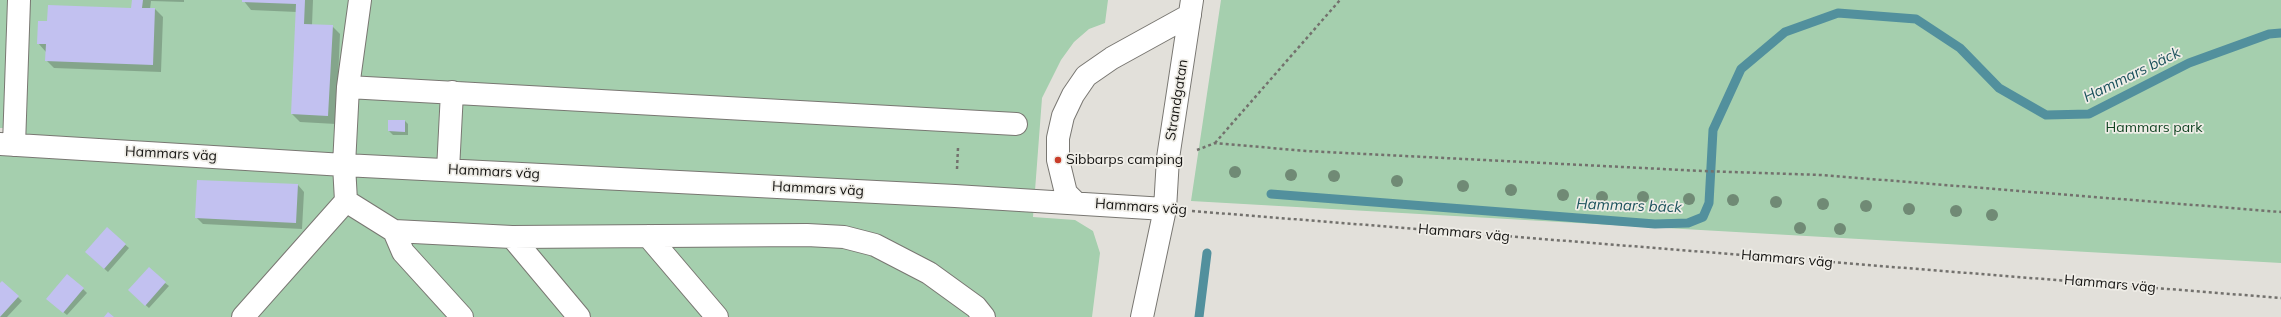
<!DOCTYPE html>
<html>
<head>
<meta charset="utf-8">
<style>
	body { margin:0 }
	canvas { display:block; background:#e2e0da }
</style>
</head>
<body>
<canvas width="2281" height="317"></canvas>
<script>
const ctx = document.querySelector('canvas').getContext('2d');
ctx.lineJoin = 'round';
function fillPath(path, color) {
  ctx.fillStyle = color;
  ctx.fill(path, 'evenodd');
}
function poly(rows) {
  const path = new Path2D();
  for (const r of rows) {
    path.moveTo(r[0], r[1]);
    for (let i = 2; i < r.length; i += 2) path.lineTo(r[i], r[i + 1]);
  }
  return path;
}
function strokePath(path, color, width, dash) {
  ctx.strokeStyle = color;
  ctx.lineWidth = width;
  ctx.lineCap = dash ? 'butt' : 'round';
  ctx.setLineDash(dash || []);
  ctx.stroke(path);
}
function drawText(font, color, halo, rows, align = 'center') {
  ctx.font = font + ' Mulish,sans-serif';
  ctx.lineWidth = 3.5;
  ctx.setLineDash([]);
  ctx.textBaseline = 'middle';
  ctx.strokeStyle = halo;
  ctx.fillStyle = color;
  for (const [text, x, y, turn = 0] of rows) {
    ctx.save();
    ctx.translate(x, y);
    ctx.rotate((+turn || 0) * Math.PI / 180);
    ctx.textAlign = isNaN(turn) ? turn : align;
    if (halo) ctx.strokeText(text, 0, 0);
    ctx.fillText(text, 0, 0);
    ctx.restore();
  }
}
const green = poly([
	[0,0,1108,0,1105,23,1089,29,1074,42,1061,60,1042,98,1033,217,1075,220,1093,231,1100,253,1092,317,0,317,0,145,8,128,0,128],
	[1221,0,2281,0,2281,263,1191,201]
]);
const shadow = poly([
	[133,0,184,0,184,2,151,1,150,9,155,9,163,17,161,72,54,68,46,60,46,52,38,43,48,22,132,9],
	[243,0,313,0,312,25,332,26,340,34,336,124,300,122,292,114,297,12,251,10],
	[405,121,408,124,408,135,393,135,389,131],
	[298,185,304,192,302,229,203,224,196,217],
	[107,229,129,248,108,272,90,256],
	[2,282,22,301,7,317,0,317,0,285],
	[165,283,169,286,149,308,133,294],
	[83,289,87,293,67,315,51,302]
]);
const stream = poly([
	[1271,194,1655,224,1688,223,1703,217,1709,203,1713,130,1741,69,1785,32,1838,13,1916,19,1960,48,1999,88,2046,115,2089,114,2189,63,2269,34,2281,33],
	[1199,317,1207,253]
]);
const building = poly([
	[132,0,143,0,142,8,155,8,153,65,45,61,46,44,37,44,38,21,47,21,48,5,131,8],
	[242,0,305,0,304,24,333,25,328,116,291,114,296,4,242,2],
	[388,120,405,120,405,132,388,131],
	[197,180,298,184,296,223,195,218],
	[107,227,126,244,104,269,85,252],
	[149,267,166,282,145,306,128,290],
	[67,274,84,288,63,313,46,299],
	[2,281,19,296,0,317,0,283],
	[108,312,114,317,104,317]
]);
const path = poly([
	[1215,143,1340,0],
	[1197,150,1215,143,1306,151,1702,171,1821,175,2281,212],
	[957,169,958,148],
	[1192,211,2281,298]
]);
const minor = poly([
	[348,87,1016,124],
	[0,144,344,165,955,196,1165,209],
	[14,145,19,0],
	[448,170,452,92],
	[346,201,394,231,512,237,807,235,844,237,875,245,929,273,976,307,984,317],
	[1075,202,1066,193,1058,160,1058,138,1063,116,1073,95,1086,76,1112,58,1190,15],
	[394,231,403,252,462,317],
	[648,236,717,317],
	[512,237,579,317],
	[243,317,346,201,344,165,348,87,360,0],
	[1142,317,1165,209,1168,158,1192,0]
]);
const trees = [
	[1235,172],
	[1291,175],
	[1334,176],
	[1397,181],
	[1463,186],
	[1511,190],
	[1563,195],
	[1602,197],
	[1643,197],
	[1689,199],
	[1733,200],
	[1776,202],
	[1823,204],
	[1866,206],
	[1909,209],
	[1956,211],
	[1992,215],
	[1800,228],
	[1840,229]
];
const markers = [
	[1058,160,4,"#c93d2a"]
];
const streetNames = [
	["Strandgatan",1177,100,-81],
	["Hammars väg",171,154,3],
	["Hammars väg",494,172,3],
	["Hammars väg",818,189,3],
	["Hammars väg",1141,207,4],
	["Hammars väg",1464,233,5],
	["Hammars väg",1787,259,5],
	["Hammars väg",2110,284,5]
];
const parkNames = [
	["Hammars park",2154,128]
];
const poiNames = [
	["Sibbarps camping",1066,160]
];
const waterNames = [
	["Hammars bäck",2132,75,-26],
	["Hammars bäck",1629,206,2]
];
fillPath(green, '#a5cfae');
fillPath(shadow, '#0003');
strokePath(stream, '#52909d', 9);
fillPath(building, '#c2c1f0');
strokePath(minor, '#797772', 24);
strokePath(path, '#73716d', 2.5, [3, 3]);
strokePath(minor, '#fff', 22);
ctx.fillStyle = '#708a75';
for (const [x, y] of trees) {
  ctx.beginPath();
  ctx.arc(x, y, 6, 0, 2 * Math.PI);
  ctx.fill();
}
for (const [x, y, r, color] of markers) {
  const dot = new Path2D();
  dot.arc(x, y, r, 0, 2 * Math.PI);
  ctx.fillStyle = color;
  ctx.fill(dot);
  strokePath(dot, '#efede7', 1.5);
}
drawText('14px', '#141311', '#efede7', streetNames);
drawText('14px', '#124423', '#efede7', parkNames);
drawText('14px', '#141311', '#efede7', poiNames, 'left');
drawText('italic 15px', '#1d535d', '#efede7', waterNames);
</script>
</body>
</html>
